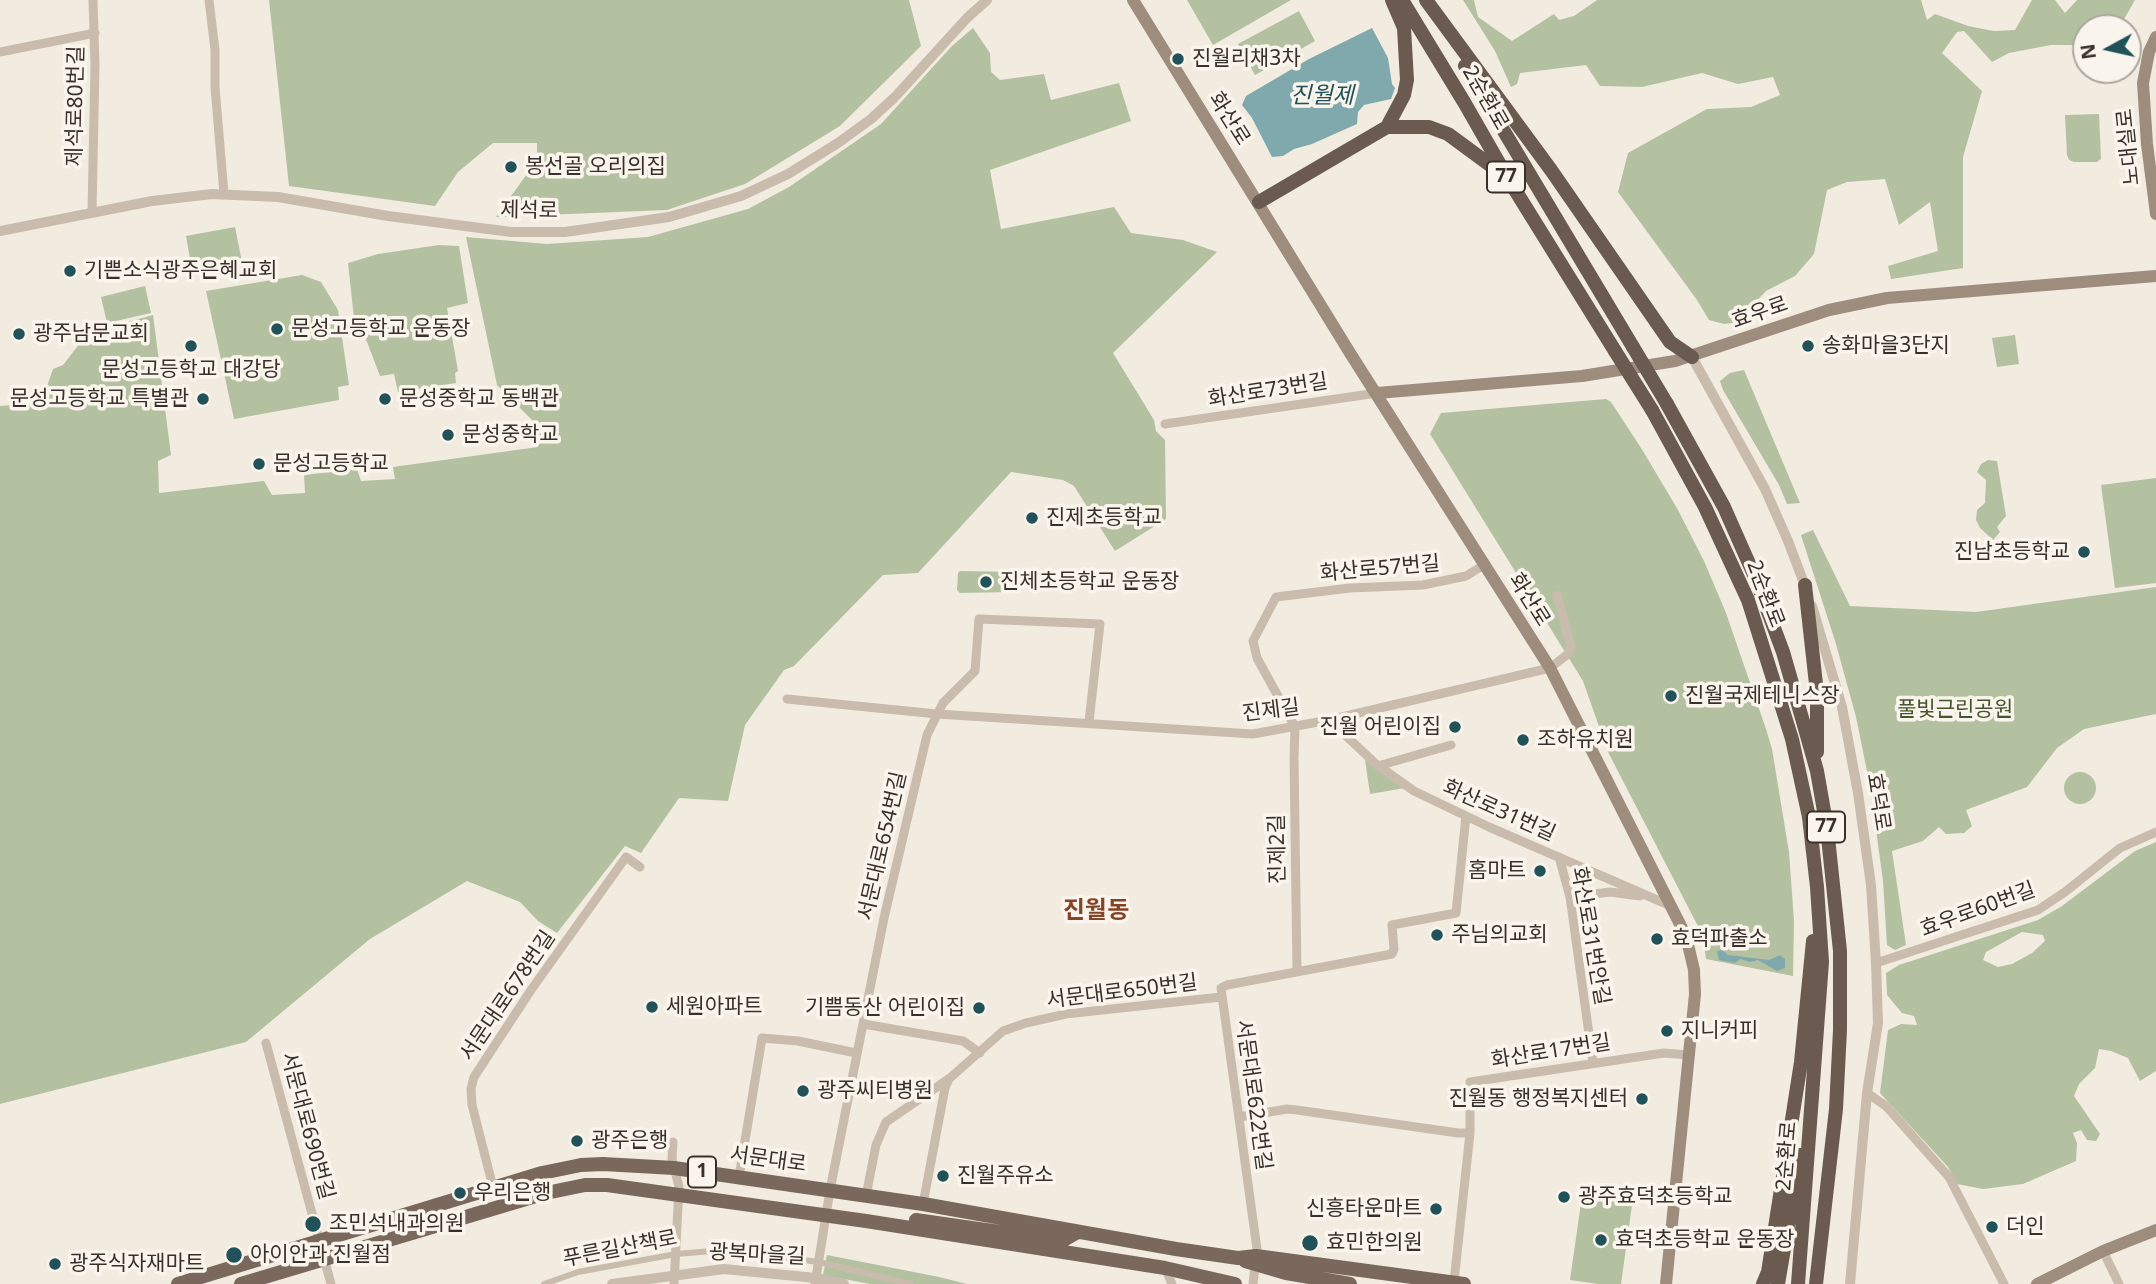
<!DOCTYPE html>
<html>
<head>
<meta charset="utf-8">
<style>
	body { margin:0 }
	#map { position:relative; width:2156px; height:1284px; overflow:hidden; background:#f2ebe0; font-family:"Noto Sans",sans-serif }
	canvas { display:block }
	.north { position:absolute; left:2072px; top:14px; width:70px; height:70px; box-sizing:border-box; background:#faf5ec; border:2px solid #ada69f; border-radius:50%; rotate:262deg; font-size:19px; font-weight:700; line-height:28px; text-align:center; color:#39302b }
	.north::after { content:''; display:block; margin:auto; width:24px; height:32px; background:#215159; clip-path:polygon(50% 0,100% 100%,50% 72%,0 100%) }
</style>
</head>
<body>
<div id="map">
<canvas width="2156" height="1284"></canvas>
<div class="north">N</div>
</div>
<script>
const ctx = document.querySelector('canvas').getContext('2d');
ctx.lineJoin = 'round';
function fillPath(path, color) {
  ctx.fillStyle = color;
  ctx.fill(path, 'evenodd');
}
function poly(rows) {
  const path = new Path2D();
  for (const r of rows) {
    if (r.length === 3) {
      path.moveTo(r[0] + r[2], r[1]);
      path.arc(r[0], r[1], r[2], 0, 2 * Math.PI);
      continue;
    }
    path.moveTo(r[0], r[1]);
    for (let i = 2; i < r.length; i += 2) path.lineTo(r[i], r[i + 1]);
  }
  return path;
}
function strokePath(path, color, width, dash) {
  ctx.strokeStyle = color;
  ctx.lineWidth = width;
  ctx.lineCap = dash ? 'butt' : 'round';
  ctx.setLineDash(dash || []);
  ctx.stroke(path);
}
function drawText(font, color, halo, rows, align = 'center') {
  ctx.font = font + ' "Noto Sans","Noto Sans KR",sans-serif';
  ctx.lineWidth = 7;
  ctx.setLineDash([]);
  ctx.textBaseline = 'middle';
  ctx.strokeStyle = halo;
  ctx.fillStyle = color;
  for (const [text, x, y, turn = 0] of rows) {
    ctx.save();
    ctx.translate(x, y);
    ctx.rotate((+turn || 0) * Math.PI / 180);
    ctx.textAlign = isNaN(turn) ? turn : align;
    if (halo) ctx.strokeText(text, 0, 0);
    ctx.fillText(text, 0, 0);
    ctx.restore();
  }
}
const green = poly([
	[269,0,909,0,921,46,840,126,745,184,667,210,496,217,537,160,537,143,493,143,458,172,435,206,289,186],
	[1187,0,1291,0,1213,45],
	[1463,0,1474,0,1478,17,1512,41,1554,14,1559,20,1574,16,1597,0,1921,0,1927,20,1935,14,1968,26,1994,31,2015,30,2032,0,2055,0,2065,13,2077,0,2135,0,2119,28,2086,28,2086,45,2051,45,2009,53,1992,62,1964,31,1957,32,1942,53,1982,91,1963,157,1963,268,1891,279,1888,266,1938,251,1930,202,1899,225,1885,179,1847,182,1827,190,1814,254,1795,276,1766,291,1749,309,1747,321,1724,324,1709,320,1697,300,1618,192,1628,153,1707,109,1751,107,1780,95,1773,77,1738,84,1702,73,1642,87,1600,86,1586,65,1520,73,1517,84,1511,87,1495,51],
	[1299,11,1315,41,1255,75,1238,44],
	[973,28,990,53,991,72,1000,80,1044,74,1051,100,1119,83,1131,121,990,170,1001,229,1114,207,1131,233,1183,240,1217,252,1113,353,1154,420,1156,431,1165,440,1166,519,1115,551,1074,486,1063,480,1011,472,918,573,883,575,794,666,784,670,745,725,728,801,679,798,641,853,625,846,557,933,538,921,520,902,467,881,370,939,246,1042,0,1104,0,406,41,403,53,369,63,365,88,333,153,315,171,455,158,461,159,493,264,481,272,495,305,493,304,475,357,469,361,481,395,479,393,467,538,447,532,420,497,385,466,237,547,244,648,237,748,209,789,187,881,124,952,46],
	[2099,114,2101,159,2097,162,2074,162,2069,160,2067,155,2065,115],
	[235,227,243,267,193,276,186,236],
	[439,245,459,246,468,303,447,308,458,371,455,373,456,383,398,392,394,374,380,376,359,321,354,318,348,263,378,254],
	[302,275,321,282,338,310,349,385,338,387,339,400,234,419,206,291],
	[145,286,151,313,107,323,101,297],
	[2015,335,2019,364,1997,367,1992,338],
	[1744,370,1800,503,1787,504,1779,485,1723,390,1720,381,1730,373],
	[1606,399,1611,402,1643,451,1678,510,1704,561,1726,613,1766,729,1772,749,1789,852,1794,921,1793,976,1706,959,1703,936,1608,752,1583,681,1430,434,1441,413],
	[1988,460,1997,461,2006,516,1997,527,2000,532,1993,540,1980,528,1976,520,1977,510,1985,503,1986,480,1977,472,1981,464],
	[2156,478,2156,583,2115,588,2101,485],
	[1813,530,1850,606,1976,612,2156,587,2156,714,2084,729,2057,748,2027,787,1966,810,1972,826,1964,833,1946,834,1939,827,1923,841,1892,851,1906,945,1895,950,1887,945,1883,881,1870,786,1856,717,1836,644,1801,535],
	[960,571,1012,572,1014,592,960,593,957,590,958,573],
	[1365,760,1399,785,1405,788,1370,794],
	[2080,788,16],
	[2156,842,2156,1071,2140,1081,2128,1058,2111,1051,2099,1049,2095,1068,2079,1084,2074,1096,2100,1134,2096,1141,2087,1140,2081,1130,2073,1133,2077,1143,2076,1161,2023,1184,1983,1189,1957,1184,1948,1167,1880,1093,1888,1030,1901,1024,1917,1025,1914,1016,1902,1013,1887,995,1886,973,1899,965,2038,920,2062,906,2135,851],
	[2022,932,2043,935,2045,941,2032,953,2012,964,1998,967,1983,960,1986,952],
	[1253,1043,1259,1078,1245,1081,1239,1045],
	[1582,1196,1626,1201,1632,1205,1621,1284,1598,1284,1570,1280],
	[827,1255,939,1277,967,1284,870,1284,823,1275]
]);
const water = poly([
	[1372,28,1388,58,1392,84,1395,88,1391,99,1364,105,1358,112,1357,124,1312,144,1294,149,1283,156,1272,157,1252,118,1242,105,1246,96,1309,59],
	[1722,950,1728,955,1769,960,1780,955,1785,959,1785,968,1777,971,1758,960,1750,962,1740,959,1735,963,1719,960,1717,951]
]);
const pedestrian = poly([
	[544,1284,578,1272,676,1254,725,1250,819,1262,911,1284]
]);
const minor = poly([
	[209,0,215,50,215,87,224,194],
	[0,52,95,33],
	[92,212,95,65,93,0],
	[1165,424,1377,393],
	[787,699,937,714,1253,734,1329,720,1550,668,1568,654,1571,648,1557,595],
	[1329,720,1376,764,1414,791,1489,827,1671,906],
	[1378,766,1451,745],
	[1559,857,1570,897,1593,1063],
	[1570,897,1610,892,1640,896],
	[1876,963,2038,910,2065,892,2120,848,2156,832],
	[1297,972,1294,758,1295,727,1257,658,1253,641,1276,597,1350,588,1423,585,1466,576,1484,565],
	[863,1024,963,1041,980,1053],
	[266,1043,331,1284],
	[1867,1093,1886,1106,1949,1177,2004,1284],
	[1239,1117,1287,1109,1297,1110,1458,1133,1470,1133],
	[673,1142,672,1159,679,1187,674,1284],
	[739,1177,762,1038,798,1041,856,1053],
	[493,1187,472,1105,471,1089,474,1077,531,990,626,857,640,867],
	[866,1196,876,1145,886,1122,950,1078,1003,1031,1026,1023,1066,1014,1221,997],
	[923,1204,945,1088,949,1079],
	[2103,1251,2119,1284],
	[1165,1268,1172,1284],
	[1454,1282,1470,1133,1470,1082,1664,1053,1689,1055],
	[815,1284,830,1190,884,918,927,735,943,703,975,671,979,619,1100,624,1089,722],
	[1253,1284,1257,1249,1221,988,1227,985,1392,954,1394,949,1392,925,1456,913,1466,816]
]);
const tertiary = poly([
	[0,231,152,201,212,194,278,197,388,216,511,232,565,232,669,217,741,196,788,174,838,143,871,119,894,98,967,18,987,0],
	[1692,357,1765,489,1788,541,1807,591],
	[1812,606,1842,707,1858,793,1871,885,1876,963,1878,1023,1867,1093,1850,1284],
	[612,1284,724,1269,816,1278,844,1284]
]);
const secondary = poly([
	[1133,0,1350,353,1550,668,1686,936,1694,970,1695,994,1666,1284],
	[2156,37,2149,52,2143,83,2147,144,2156,214],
	[1377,393,1582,376,1675,361,1829,310,1887,298,2156,276],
	[2037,1284,2103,1251,2156,1230]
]);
const primary = poly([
	[916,1220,1062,1241,1076,1233],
	[1245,1261,1286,1273,1350,1284],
	[178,1284,542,1173,581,1165,603,1164,674,1168,923,1204,1176,1249,1238,1258,1256,1256,1464,1284],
	[241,1284,546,1193,585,1185,607,1185,866,1221,1165,1268,1235,1284]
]);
const trunk = poly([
	[1402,0,1464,102,1507,177,1615,351],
	[1426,0,1551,170,1670,342,1692,357],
	[1465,66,1633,347],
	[1387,127,1429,127,1448,134,1501,173],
	[1259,202,1387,127,1404,95,1407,80,1404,28,1392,0],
	[1667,404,1724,507,1755,577,1783,652,1802,718,1817,771,1827,828,1840,951,1840,1030,1836,1109,1816,1284],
	[1652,410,1705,507,1748,600,1792,739,1809,817,1817,887,1822,962,1798,1284],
	[1805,585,1817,693,1817,752],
	[1763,1284,1768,1272,1801,1062,1813,941],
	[1778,1284,1800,1155]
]);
const trunkBridge = poly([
	[1633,347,1667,404],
	[1615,351,1652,410]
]);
const markers = [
	[1178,59,7,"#215159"],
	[511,167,7,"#215159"],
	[70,271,7,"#215159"],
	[277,329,7,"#215159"],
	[19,334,7,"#215159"],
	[191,346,7,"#215159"],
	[1808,346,7,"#215159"],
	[203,399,7,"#215159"],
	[385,399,7,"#215159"],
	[448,435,7,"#215159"],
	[259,464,7,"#215159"],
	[1032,518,7,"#215159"],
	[2084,552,7,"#215159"],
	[986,582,7,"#215159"],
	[1671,696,7,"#215159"],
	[1455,727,7,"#215159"],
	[1523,740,7,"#215159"],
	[1540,871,7,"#215159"],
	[1437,935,7,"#215159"],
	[1657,939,7,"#215159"],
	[652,1007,7,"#215159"],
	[979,1008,7,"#215159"],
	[1667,1031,7,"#215159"],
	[803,1091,7,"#215159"],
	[1642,1099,7,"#215159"],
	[577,1141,7,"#215159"],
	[943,1176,7,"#215159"],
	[460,1193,7,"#215159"],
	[1564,1197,7,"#215159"],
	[1436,1209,7,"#215159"],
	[313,1224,9,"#215159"],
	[1992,1227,7,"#215159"],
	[1601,1240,7,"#215159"],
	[1310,1243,9,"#215159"],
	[234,1255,9,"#215159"],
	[55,1264,7,"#215159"]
];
const shields = [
	[1506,177,38],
	[1826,827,38],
	[702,1172,28]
];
const shieldNames = [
	["77",1506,177],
	["77",1826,827],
	["1",702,1172]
];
const poiNames = [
	["진월리채3차",1192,59],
	["봉선골 오리의집",525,167],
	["기쁜소식광주은혜교회",84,271],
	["문성고등학교 운동장",291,329],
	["광주남문교회",33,334],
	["송화마을3단지",1822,346],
	["문성고등학교 대강당",191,370,"center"],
	["문성고등학교 특별관",189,399,"right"],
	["문성중학교 동백관",399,399],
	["문성중학교",462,435],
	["문성고등학교",273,464],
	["진제초등학교",1046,518],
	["진남초등학교",2070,552,"right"],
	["진체초등학교 운동장",1000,582],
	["진월국제테니스장",1685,696],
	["진월 어린이집",1441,727,"right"],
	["조하유치원",1537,740],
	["홈마트",1526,871,"right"],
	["주님의교회",1451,935],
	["효덕파출소",1671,939],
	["세원아파트",666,1007],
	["기쁨동산 어린이집",965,1008,"right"],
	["지니커피",1681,1031],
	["광주씨티병원",817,1091],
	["진월동 행정복지센터",1628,1099,"right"],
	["광주은행",591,1141],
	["진월주유소",957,1176],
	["우리은행",474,1193],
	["광주효덕초등학교",1578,1197],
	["신흥타운마트",1422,1209,"right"],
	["조민석내과의원",329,1224],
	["더인",2006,1227],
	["효덕초등학교 운동장",1615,1240],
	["효민한의원",1326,1243],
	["아이안과 진월점",250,1255],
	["광주식자재마트",69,1264]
];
const streetNames = [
	["2순환로",1485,98,60],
	["제석로80번길",76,106,-89],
	["화산로",1229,119,58],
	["노대실로",2129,147,-96],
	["제석로",529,211,1],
	["효우로",1760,313,-19],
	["화산로73번길",1268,391,-9],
	["화산로57번길",1380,569,-5],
	["2순환로",1765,594,69],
	["화산로",1529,600,58],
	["진제길",1271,711,-7],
	["효덕로",1878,802,81],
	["화산로31번길",1499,811,24],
	["서문대로654번길",883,846,-77],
	["진제2길",1278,849,-91],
	["효우로60번길",1978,910,-20],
	["화산로31번안길",1590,936,80],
	["서문대로650번길",1122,992,-7],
	["서문대로678번길",508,996,-56],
	["화산로17번길",1551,1052,-9],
	["서문대로622번길",1253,1095,82],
	["서문대로690번길",307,1126,75],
	["2순환로",1787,1156,-85],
	["서문대로",768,1160,8],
	["푸른길산책로",620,1249,-11],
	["광복마을길",757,1255,3]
];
const parkNames = [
	["풀빛근린공원",1955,710]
];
const waterNames = [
	["진월제",1322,96]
];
const quarterNames = [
	["진월동",1096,911]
];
fillPath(green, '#b3c1a0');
fillPath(water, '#80a9ae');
strokePath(pedestrian, '#cabcac', 6);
strokePath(minor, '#cabcac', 9);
strokePath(tertiary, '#cabcac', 10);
strokePath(secondary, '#9e8c7d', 12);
strokePath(primary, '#7a685c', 14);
strokePath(trunk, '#6a5a4f', 14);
strokePath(trunkBridge, '#6a5a4f', 14);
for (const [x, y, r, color] of markers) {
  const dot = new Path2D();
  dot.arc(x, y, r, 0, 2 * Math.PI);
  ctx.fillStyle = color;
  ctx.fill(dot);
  strokePath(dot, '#faf5ec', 2.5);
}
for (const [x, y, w] of shields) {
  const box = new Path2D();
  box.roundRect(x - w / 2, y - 15.5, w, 31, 5);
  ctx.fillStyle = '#faf5ec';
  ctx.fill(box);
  strokePath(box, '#39302b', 2);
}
drawText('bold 19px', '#39302b', null, shieldNames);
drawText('21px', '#39302b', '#faf5ec', poiNames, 'left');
drawText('21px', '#39302b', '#faf5ec', streetNames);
drawText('21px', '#45562f', '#faf5ec', parkNames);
drawText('italic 23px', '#215159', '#faf5ec', waterNames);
drawText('bold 24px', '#844427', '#faf5ec', quarterNames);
</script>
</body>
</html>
